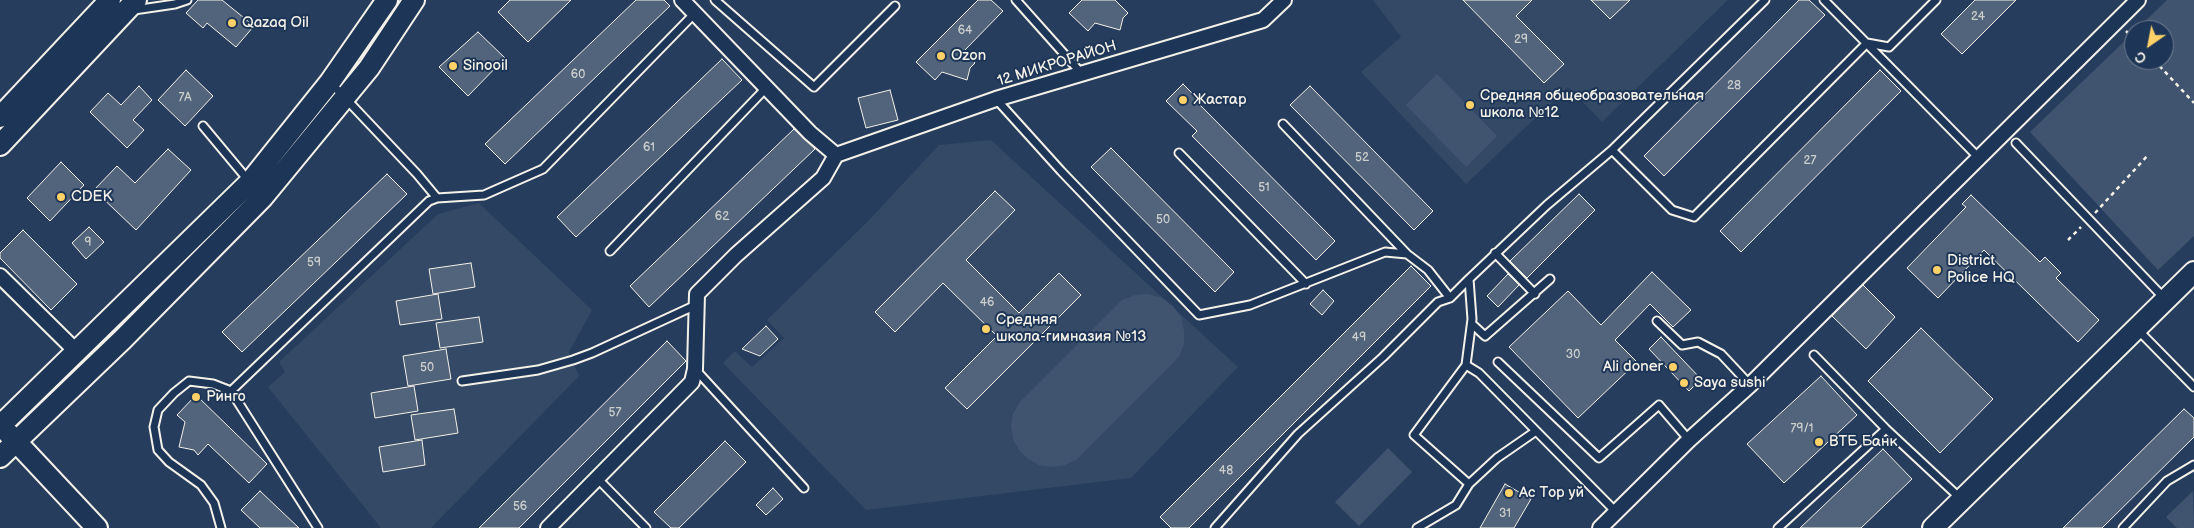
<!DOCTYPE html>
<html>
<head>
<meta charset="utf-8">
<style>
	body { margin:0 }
	#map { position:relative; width:2194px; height:528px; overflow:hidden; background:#263d5d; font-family:"Balsamiq Sans",sans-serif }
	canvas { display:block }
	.north { position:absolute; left:2124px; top:20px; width:50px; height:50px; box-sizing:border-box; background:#1d3557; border:1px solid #738091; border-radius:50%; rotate:213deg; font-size:14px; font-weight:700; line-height:20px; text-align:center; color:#f4f1e8 }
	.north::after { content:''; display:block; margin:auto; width:18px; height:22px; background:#ffd166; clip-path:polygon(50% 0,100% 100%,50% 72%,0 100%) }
</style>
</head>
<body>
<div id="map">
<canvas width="2194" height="528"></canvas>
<div class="north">С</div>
</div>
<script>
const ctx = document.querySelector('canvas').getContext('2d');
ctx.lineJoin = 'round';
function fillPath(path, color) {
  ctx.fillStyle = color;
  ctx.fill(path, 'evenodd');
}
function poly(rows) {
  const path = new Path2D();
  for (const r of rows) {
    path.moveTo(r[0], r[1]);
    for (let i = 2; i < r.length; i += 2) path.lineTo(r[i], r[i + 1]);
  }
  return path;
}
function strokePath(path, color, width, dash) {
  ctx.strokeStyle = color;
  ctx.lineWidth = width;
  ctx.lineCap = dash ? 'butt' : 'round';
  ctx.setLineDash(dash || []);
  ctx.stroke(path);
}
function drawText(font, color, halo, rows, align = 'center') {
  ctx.font = font + ' "Balsamiq Sans",sans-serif';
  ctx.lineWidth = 4;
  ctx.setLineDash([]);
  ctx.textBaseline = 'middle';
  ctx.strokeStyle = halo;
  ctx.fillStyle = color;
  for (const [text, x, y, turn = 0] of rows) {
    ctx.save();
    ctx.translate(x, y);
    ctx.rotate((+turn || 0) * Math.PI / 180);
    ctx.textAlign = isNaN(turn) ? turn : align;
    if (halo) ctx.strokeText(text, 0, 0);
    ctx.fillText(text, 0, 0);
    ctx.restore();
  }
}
const built = poly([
	[1373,0,1728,0,1602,122,1568,87,1466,184,1361,72,1401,37],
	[991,140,1238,367,1131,478,866,510,723,363,735,351,752,367,784,338,767,320,870,219,939,145],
	[479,203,592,310,569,352,579,376,431,528,381,528,268,387,285,372,279,362,438,214]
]);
const green = poly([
	[2167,0,2194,0,2194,236,2158,270,2030,132,2134,32,2134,60,2164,60,2164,30,2136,30],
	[1437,74,1497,136,1466,167,1406,105],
	[1148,294,1162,298,1173,306,1181,317,1184,331,1184,344,1179,357,1076,460,1065,465,1052,467,1039,465,1028,459,1019,450,1013,439,1011,426,1013,414,1019,403,1122,300,1135,295],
	[1388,448,1412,472,1359,526,1335,502],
	[2193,491,2194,528,2177,528,2166,517]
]);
const building = poly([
	[198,0,222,0,254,26,236,47,207,23,203,28,186,13,198,0],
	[510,0,571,0,528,42,498,12,510,0],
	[636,0,664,0,670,6,505,164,485,144,636,0],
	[978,0,991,0,1003,11,964,51,975,63,970,68,967,80,942,72,935,80,916,62,978,0],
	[1082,0,1115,0,1128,13,1123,18,1120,30,1095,23,1088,31,1069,13,1082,0],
	[1463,0,1532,0,1516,16,1564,64,1544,83,1463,0],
	[1591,0,1630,0,1610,19,1591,0],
	[1799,0,1809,0,1825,15,1664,176,1644,156,1799,0],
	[1975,0,2016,0,1962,54,1941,34,1975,0],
	[478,32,505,58,468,96,439,67,478,32],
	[722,59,742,80,576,237,557,217,722,59],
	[186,70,213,96,185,126,158,100,186,70],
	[1880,70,1901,91,1741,252,1720,231,1880,70],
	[1183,84,1199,100,1197,102,1335,241,1316,260,1192,136,1197,131,1166,101,1183,84],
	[139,86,152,100,133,120,144,130,127,148,90,112,108,93,121,105,139,86],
	[1310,86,1433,211,1414,230,1290,105,1310,86],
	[890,90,898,120,866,128,858,98,890,90],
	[794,129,815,149,649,307,630,286,794,129],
	[1111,148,1234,272,1215,292,1091,167,1111,148],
	[168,149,191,170,136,230,94,190,117,166,135,183,168,149],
	[61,162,84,185,50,221,27,198,61,162],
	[387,174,407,194,242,352,222,332,387,174],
	[995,191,1015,210,966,260,1019,313,1059,273,1081,295,967,409,945,388,997,336,943,283,895,332,875,312,995,191],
	[1579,194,1595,210,1527,278,1510,261,1579,194],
	[1971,195,2040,262,2045,257,2061,273,2056,278,2099,320,2078,342,1984,250,1938,298,1907,268,1966,207,1962,204,1971,195],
	[89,227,104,242,86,259,72,243,89,227],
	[23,230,77,284,51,310,0,258,0,253,23,230],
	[471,263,475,287,433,294,429,269,471,263],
	[1411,266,1431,286,1189,528,1171,528,1160,517,1411,266],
	[1652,272,1691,310,1673,327,1650,304,1615,340,1637,362,1578,418,1509,347,1568,291,1601,325,1652,272],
	[1508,274,1519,285,1498,307,1487,296,1508,274],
	[1863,285,1895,317,1866,349,1832,316,1863,285],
	[1323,290,1334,301,1322,315,1310,304,1323,290],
	[438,294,442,319,400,325,396,301,438,294],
	[479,317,483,342,440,348,436,323,479,317],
	[766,326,778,339,760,356,742,349,766,326],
	[1921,328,1993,399,1940,453,1868,381,1921,328],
	[1661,337,1701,379,1689,391,1649,349,1661,337],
	[667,341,686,361,519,528,479,528,667,341],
	[446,349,451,379,408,386,403,356,446,349],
	[1821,376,1857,415,1784,483,1747,444,1821,376],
	[414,386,418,411,375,418,371,393,414,386],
	[196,395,267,464,249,483,208,444,198,455,194,450,179,447,185,422,177,415,196,395],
	[454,409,458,433,415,440,411,415,454,409],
	[2184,409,2194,418,2194,437,2102,528,2063,528,2184,409],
	[422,440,425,465,383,472,379,447,422,440],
	[725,441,746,462,679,528,671,528,654,512,725,441],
	[1883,449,1912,479,1861,528,1800,528,1883,449],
	[1505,484,1531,499,1514,528,1480,528,1505,484],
	[773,488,783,499,766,515,756,505,773,488],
	[260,491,299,528,260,528,241,510,260,491]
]);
const path = poly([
	[2126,31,2134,39],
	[2154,60,2194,103],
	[2095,213,2149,154],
	[2068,240,2081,227]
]);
const lane = poly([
	[715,0,814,87,895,6],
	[1016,0,1082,74],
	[1765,0,1612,150,1672,210,1694,217,1867,43,1889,47,1936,0],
	[1824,0,1979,158],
	[134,10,175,4,187,0],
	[331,83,417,174,437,198,484,195,543,169,694,14],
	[996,99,1061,171,1199,315,1250,305,1385,252,1407,254,1428,270,1450,298],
	[1283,124,1407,254],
	[203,126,248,180],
	[2016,143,2164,298],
	[1612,150,1547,205,1469,279,1472,319,1466,365,1479,373,1616,512],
	[1179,153,1306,284],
	[610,251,766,88],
	[1495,253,1535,294],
	[1657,321,1682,345,1698,342,1721,354,1750,385],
	[1472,324,1485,336,1550,279],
	[2138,330,2194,387],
	[1814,355,1886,429,1960,498],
	[1498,362,1599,458,1659,405,1689,440],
	[1466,365,1414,435,1469,484],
	[695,369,804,488],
	[462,381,538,370,573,360,592,353,696,305],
	[231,391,429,201,437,198],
	[597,478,646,528],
	[221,528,214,503,201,485,169,462,158,450,154,427,158,410,174,393,189,381,213,384,231,391,318,528],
	[1215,528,1298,434,1383,357,1438,302,1450,298,1469,279],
	[1417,528,1456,505,1469,484,1497,458,1536,431],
	[1778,528,1886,429],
	[2123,528,2167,481,2194,465]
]);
const street = poly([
	[682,0,810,133,836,155],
	[836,155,996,99,1263,20,1284,0],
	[0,276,76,351],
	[548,528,692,382,695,369,697,294,736,255,823,178,836,155],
	[1600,528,1689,440,1750,385,2138,0]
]);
const secondary = poly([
	[0,117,110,0],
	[0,145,136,0],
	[0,426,250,182,330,82,387,0],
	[8,433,97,528],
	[0,457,123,339,263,197,369,68,414,0],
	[1933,528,2194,272]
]);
const markers = [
	[232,23,5,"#ffd166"],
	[941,56,5,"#ffd166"],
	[453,66,5,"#ffd166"],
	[1183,100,5,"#ffd166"],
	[1470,105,5,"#ffd166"],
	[61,197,5,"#ffd166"],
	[1937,270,5,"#ffd166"],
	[986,329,5,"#ffd166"],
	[1673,367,5,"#ffd166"],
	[1684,383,5,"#ffd166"],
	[196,397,5,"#ffd166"],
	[1819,442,5,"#ffd166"],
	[1509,493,5,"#ffd166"]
];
const numberNames = [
	["24",1978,17],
	["64",965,31],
	["29",1521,40],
	["60",578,75],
	["28",1734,86],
	["7А",185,98],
	["61",649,148],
	["52",1362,158],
	["27",1810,161],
	["51",1264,188],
	["62",722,217],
	["50",1163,220],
	["9",88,243],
	["59",314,263],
	["46",987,303],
	["49",1359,338],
	["30",1573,355],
	["50",427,368],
	["57",615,413],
	["79/1",1802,429],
	["48",1226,471],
	["56",520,507],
	["31",1505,514]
];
const poiNames = [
	["Qazaq Oil",242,23],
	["Ozon",951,56],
	["Sinooil",463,66],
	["Средняя общеобразовательная",1480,96],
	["школа №12",1480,113],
	["Жастар",1193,100],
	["CDEK",71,197],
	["District",1947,261],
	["Police HQ",1947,278],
	["Средняя",996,320],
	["школа-гимназия №13",996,337],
	["Ali doner",1663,367,"right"],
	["Saya sushi",1694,383],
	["Ринго",206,397],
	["ВТБ Банк",1829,442],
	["Ас Тор уй",1519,493]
];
const streetNames = [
	["12 МИКРОРАЙОН",1057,64,-17]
];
fillPath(built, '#334966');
fillPath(green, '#40546f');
fillPath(building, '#52647b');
strokePath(building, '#f4f1e8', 1);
strokePath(lane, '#f4f1e8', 11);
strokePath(street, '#f4f1e8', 18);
strokePath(secondary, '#f4f1e8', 24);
strokePath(path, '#f4f1e8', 2.5, [4, 4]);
strokePath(lane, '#1d3557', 7);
strokePath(street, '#1d3557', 14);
strokePath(secondary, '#1d3557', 20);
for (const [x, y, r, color] of markers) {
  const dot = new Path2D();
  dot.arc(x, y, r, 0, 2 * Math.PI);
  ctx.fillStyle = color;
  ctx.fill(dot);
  strokePath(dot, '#1d3557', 2);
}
drawText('12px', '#cccecd', null, numberNames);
drawText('15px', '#f4f1e8', '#1d3557', poiNames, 'left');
drawText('15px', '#f4f1e8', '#1d3557', streetNames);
</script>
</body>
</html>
